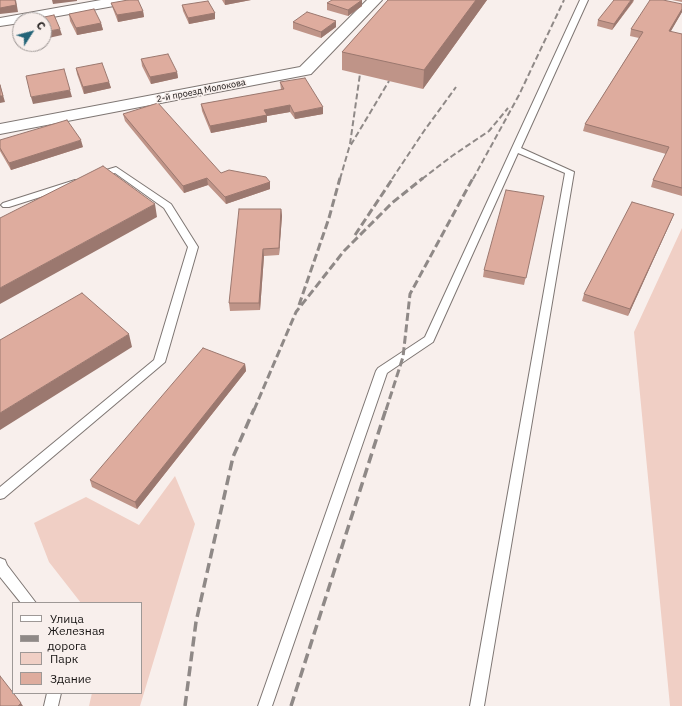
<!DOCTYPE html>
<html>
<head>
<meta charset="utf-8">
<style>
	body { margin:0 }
	#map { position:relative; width:682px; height:706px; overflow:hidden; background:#f8efec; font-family:"IBM Plex Sans",sans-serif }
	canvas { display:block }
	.legend { position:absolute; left:12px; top:602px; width:130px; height:92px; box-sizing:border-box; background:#f8efec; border:1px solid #9e9896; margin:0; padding:5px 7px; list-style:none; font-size:12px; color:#181514 }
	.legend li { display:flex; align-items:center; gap:8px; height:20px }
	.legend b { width:20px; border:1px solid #9e9896 }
	.north { position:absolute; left:12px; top:12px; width:40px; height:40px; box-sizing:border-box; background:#f8efec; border:1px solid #9e9896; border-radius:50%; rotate:54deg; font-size:11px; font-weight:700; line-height:16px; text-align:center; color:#181514 }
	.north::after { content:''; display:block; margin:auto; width:14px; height:18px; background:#236478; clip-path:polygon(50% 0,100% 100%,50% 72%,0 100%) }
</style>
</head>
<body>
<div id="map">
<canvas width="682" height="706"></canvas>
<ul class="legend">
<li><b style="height:5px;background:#fff"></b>Улица</li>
<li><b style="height:5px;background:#8f8987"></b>Железная дорога</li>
<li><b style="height:11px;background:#f0cfc5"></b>Парк</li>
<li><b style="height:11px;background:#deac9e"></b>Здание</li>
</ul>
<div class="north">С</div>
</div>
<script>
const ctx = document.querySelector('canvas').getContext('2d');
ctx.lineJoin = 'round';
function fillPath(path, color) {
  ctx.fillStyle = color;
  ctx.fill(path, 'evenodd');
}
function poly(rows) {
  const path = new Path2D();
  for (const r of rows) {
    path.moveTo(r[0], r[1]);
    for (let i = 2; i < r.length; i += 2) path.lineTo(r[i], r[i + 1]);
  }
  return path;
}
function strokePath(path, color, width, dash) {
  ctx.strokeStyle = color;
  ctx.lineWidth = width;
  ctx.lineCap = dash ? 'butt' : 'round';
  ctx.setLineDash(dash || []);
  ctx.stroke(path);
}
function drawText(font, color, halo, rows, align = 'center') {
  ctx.font = font + ' "IBM Plex Sans",sans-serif';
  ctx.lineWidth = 3;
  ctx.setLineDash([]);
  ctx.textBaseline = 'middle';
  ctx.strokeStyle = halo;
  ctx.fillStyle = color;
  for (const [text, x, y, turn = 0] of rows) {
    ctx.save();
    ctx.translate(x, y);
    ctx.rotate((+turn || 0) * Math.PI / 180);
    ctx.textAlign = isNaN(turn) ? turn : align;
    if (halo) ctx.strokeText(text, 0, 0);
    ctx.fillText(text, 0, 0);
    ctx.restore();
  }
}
const green = poly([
	[682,228,682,706,670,706,634,332],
	[175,476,195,524,140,706,89,706,92,693,141,693,141,603,81,603,49,562,34,523,86,497,139,525]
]);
const service = poly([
	[580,0,588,0,521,148,574,172,484,706,470,706,565,173,518,153,433,342,387,373,272,706,258,706,376,371,378,368,425,337,580,0],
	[116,167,171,204,198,247,165,362,4,498,0,499,0,487,154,360,188,247,164,208,115,173,96,179,91,176,93,174,116,167],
	[75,180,78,181,80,183,78,185,9,207,3,207,1,205,3,203,75,180],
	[0,558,5,560,7,565,36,603,21,603,0,577,0,558],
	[47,693,61,693,58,706,44,706,47,693]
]);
const minor = poly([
	[101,0,132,0,130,3,125,4,36,20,20,20,20,23,0,26,0,18,101,0],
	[367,0,382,0,311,74,0,134,0,124,300,67,367,0]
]);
const railFar2 = poly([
	[350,144,360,74],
	[340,179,349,148,389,81],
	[392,179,424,131,456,87],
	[422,179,452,156,489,131,508,108],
	[473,179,519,95,564,0]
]);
const railFar1 = poly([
	[355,235,393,178],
	[299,305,329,218,340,178],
	[254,410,296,312,344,251,392,203,423,178],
	[386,410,403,357,410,294,473,178]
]);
const rail = poly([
	[185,706,196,622,233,457,254,409],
	[291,706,386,409]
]);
const wall = poly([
	[222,0,251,0,225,5],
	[362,0,362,6,348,16,327,10,327,3],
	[388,0,487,0,423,89,342,70,342,52],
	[672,0,682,0,682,2],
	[634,1,612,30,597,26,598,20],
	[111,3,143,11,144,17,118,22,113,9],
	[682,4,682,12,670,32,682,34,682,196,651,187,653,180,666,154,583,131,585,124,639,38,630,36,631,29],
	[182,5,215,13,215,19,189,24,183,11],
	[69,14,101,23,103,30,77,35,70,21],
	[293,22,336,27,321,38,293,29],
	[141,59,177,72,178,78,151,84,142,66],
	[76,68,109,82,111,88,84,94,77,74],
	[280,82,323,114,295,119,290,112,267,116,267,122,211,133,202,111,201,104,281,90],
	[123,114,221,173,270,182,270,189,226,204,208,185,184,193,125,121],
	[0,140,83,147,11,170,0,151],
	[544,196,524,285,483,277,484,270],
	[281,209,282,216,279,255,264,256,260,310,230,311,229,303],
	[674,214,671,221,628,316,582,301,584,294],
	[245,364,246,371,137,509,92,487,90,480]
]);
const shadedWall = poly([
	[16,0,18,12,0,14,0,8],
	[52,0,77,0,77,1,53,4],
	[225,0,251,0,225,5],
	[362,0,362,6,348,16,348,10],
	[476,0,487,0,423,89,424,70],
	[631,0,634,0,612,30,614,24],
	[682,9,682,12,667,38,669,31],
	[143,11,144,17,118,22,117,15],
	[215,13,215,19,189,24,188,18],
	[336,21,336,27,321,38,321,32],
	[101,23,103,30,77,35,76,28],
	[60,29,62,35,44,39,44,32],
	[177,72,178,78,151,84,150,77],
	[109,82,111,88,84,94,83,87],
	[1,88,5,102,0,103,0,96],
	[70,90,72,97,33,104,31,97],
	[290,105,290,112,267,116,267,122,211,133,210,126,264,110],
	[323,107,323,114,295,119,294,113],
	[81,140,83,147,11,170,9,163],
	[207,178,208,185,184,193,183,186],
	[270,182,270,189,226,204,225,197],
	[155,204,157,217,0,304,0,288],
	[281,209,282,216,279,255,279,248],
	[674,214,671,221,628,316,630,309],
	[263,249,264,256,260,310,259,303],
	[129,334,132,347,0,430,0,413],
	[245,364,246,371,137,509,135,502],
	[21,703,23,706,18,706]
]);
const building = poly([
	[0,0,15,0,16,5,0,8,0,0],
	[128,0,138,0,143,11,117,15,111,3,128,0],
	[332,0,362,0,348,10,327,3,332,0],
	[388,0,476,0,424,70,342,52,388,0],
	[614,0,631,0,614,24,598,20,614,0],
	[650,0,663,0,682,4,682,9,669,31,682,34,682,188,653,180,669,147,585,124,643,32,631,29,650,0],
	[208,1,215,13,188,18,182,5,208,1],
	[94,9,101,23,76,28,69,14,94,9],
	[307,12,336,21,321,32,293,22,307,12],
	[54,15,60,29,44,32,44,20,30,20,54,15],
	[168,54,177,72,150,77,141,59,168,54],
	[102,63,109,82,83,87,76,68,102,63],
	[64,69,70,90,31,97,26,76,64,69],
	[305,78,323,107,294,113,290,105,264,110,267,115,210,126,201,104,284,89,280,82,305,78],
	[0,85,3,96,0,96,0,85],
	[158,103,221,173,229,170,266,177,270,182,225,197,207,178,183,186,123,114,158,103],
	[67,120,81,140,9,163,0,148,0,140,67,120],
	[103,166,155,204,0,288,0,218,103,166],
	[506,190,544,196,526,278,484,270,506,190],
	[632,202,674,214,630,309,584,294,632,202],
	[239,209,281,209,279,248,263,249,259,303,229,303,239,209],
	[82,293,129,334,0,413,0,340,82,293],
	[203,348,245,364,135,502,90,480,203,348],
	[0,676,21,703,18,706,0,706,0,676]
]);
const farStreetnames = [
	["2-й проезд Молокова",201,91,-11]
];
fillPath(green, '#f0cfc5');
strokePath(service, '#7e7673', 2);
strokePath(minor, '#7e7673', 2);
fillPath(service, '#fff');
fillPath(minor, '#fff');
strokePath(railFar2, '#8f8987', 2, [6, 3]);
strokePath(railFar1, '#8f8987', 3, [8, 3.5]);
strokePath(rail, '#8f8987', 3.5, [10, 5]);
fillPath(wall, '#bf9488');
fillPath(shadedWall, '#9b786f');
fillPath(building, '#deac9e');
strokePath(building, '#9b786f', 1);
drawText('9px', '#181514', '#f8efec', farStreetnames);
</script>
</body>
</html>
